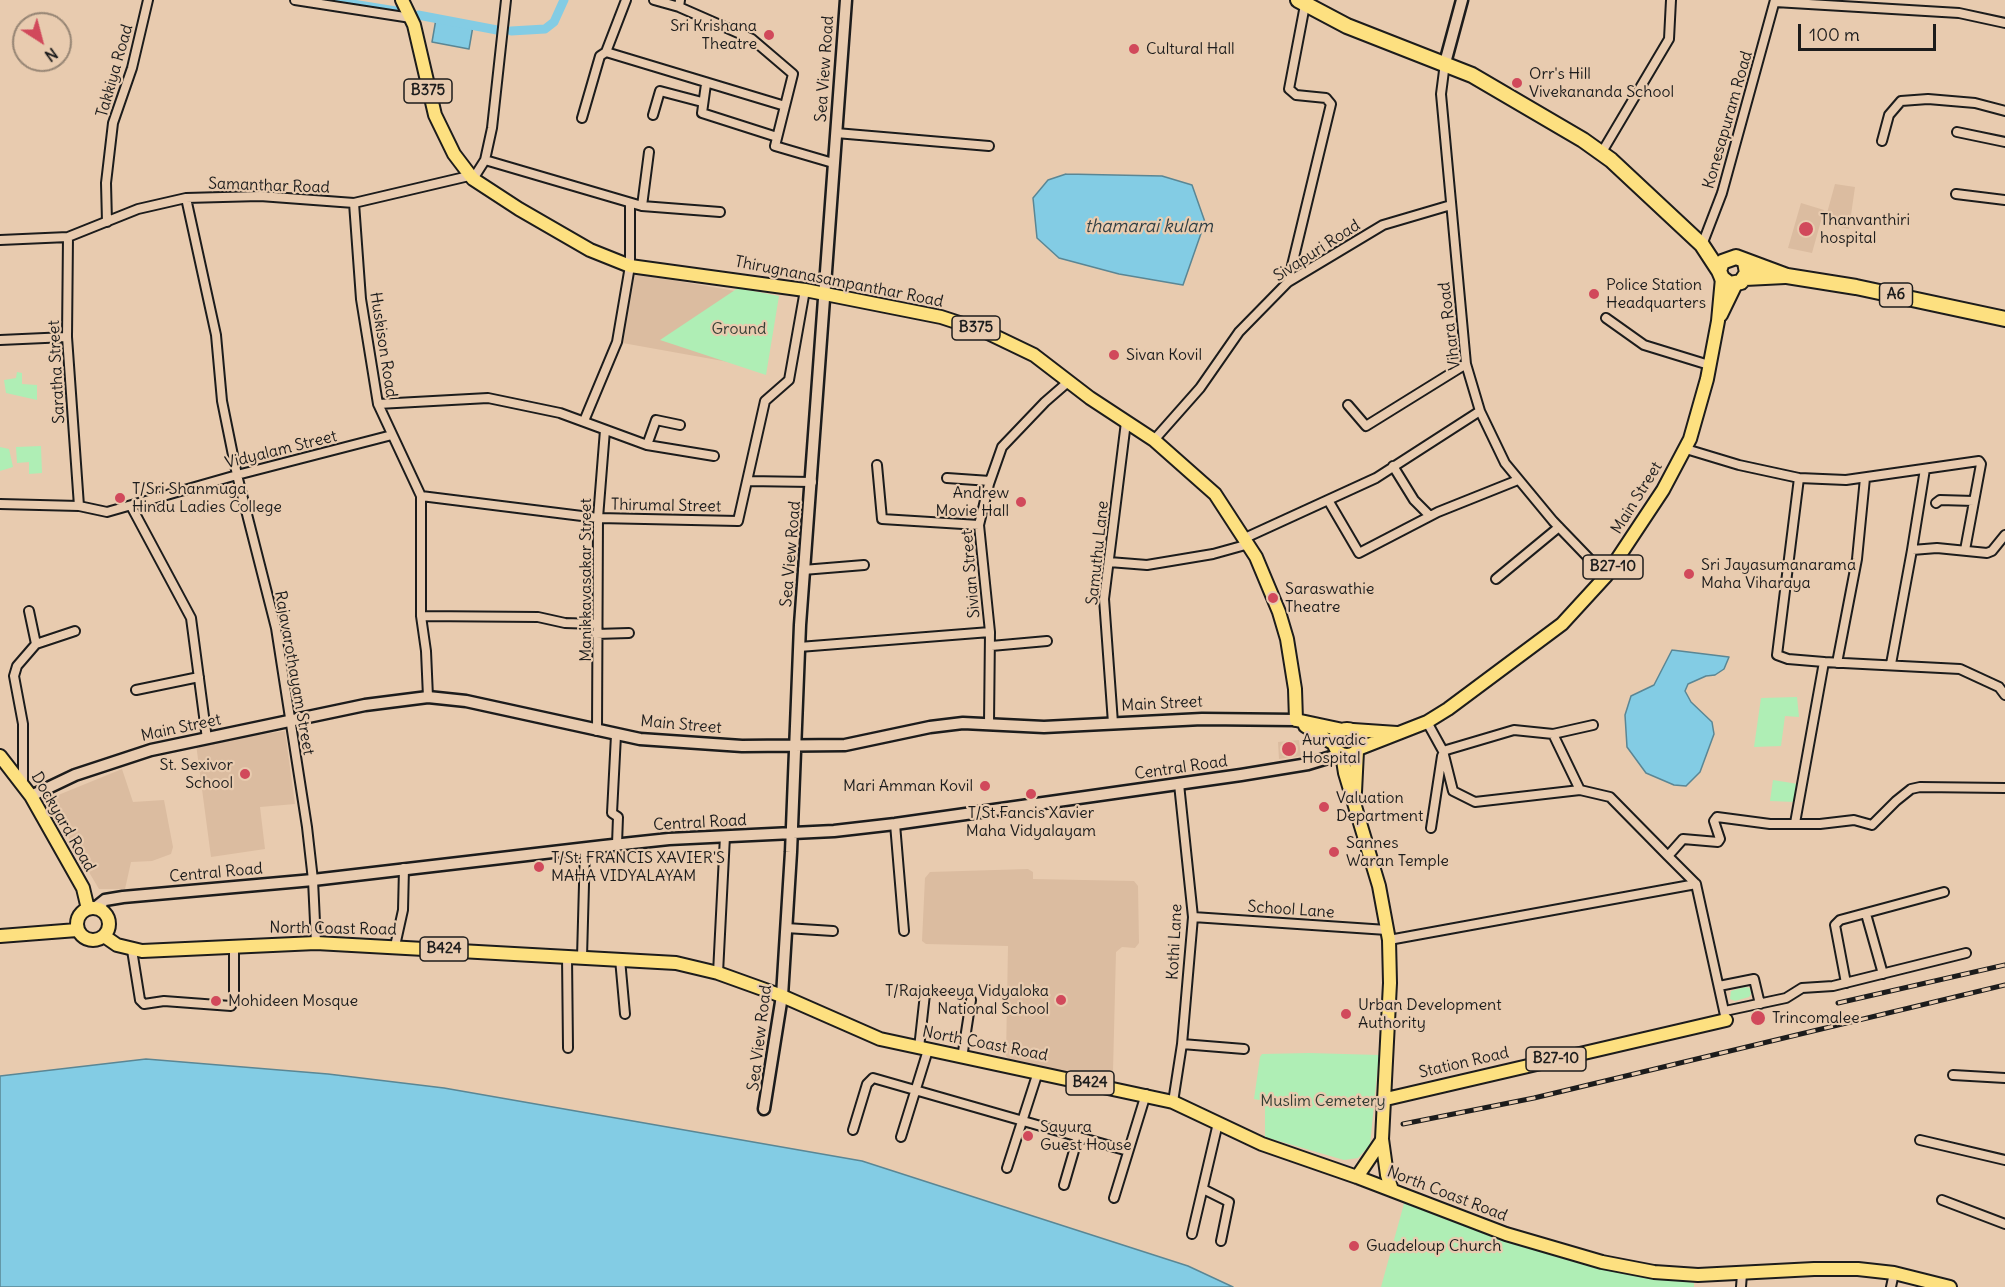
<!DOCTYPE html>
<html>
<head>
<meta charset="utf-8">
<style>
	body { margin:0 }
	#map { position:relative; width:2005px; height:1287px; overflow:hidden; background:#e8cbaf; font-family:Delius,sans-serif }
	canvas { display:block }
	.north { position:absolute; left:12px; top:12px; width:60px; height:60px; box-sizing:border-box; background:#e8cbaf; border:2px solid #968574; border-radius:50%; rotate:144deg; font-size:16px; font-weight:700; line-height:24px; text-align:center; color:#1c1c1c }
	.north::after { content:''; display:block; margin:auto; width:21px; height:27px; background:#d1495b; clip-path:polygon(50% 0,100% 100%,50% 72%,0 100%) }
	.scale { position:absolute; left:1798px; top:24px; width:138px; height:27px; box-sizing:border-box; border:3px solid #1c1c1c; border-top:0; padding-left:8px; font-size:18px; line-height:21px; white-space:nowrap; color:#1c1c1c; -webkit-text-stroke:4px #e8cbaf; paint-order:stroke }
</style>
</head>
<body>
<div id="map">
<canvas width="2005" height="1287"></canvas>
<div class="north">N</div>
<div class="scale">100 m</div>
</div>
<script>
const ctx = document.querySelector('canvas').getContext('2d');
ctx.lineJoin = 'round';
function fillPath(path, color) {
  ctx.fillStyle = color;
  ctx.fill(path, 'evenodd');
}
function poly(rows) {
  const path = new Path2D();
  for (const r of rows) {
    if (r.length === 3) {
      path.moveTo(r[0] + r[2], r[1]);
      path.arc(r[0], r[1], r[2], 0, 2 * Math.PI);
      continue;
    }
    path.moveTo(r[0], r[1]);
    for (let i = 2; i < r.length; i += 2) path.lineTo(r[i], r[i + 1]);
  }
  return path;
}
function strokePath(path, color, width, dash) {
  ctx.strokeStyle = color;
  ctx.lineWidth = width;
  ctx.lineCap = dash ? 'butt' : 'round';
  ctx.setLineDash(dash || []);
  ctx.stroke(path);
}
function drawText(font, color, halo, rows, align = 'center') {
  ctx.font = font + ' Delius,sans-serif';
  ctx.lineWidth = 4.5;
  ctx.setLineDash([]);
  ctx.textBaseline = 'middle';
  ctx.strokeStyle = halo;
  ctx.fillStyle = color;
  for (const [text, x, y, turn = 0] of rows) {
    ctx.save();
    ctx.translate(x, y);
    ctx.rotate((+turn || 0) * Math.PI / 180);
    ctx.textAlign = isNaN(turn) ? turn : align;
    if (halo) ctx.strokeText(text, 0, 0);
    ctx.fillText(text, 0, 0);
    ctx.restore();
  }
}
const built = poly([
	[1835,184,1855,187,1849,229,1824,224],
	[1801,203,1824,210,1812,253,1788,248],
	[632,273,775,298,762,368,617,342],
	[285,731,295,804,260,807,265,849,211,857,196,744],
	[1299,740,1301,756,1279,759,1278,742],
	[122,769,133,802,164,800,173,847,171,854,152,861,131,862,125,889,99,889,46,800],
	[1028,869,1033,872,1033,879,1134,881,1138,886,1139,943,1135,948,1122,947,1116,952,1113,1071,1109,1080,1010,1060,1006,1056,1008,946,926,944,922,941,925,878,930,872]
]);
const green = poly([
	[738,288,779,296,766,375,660,340],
	[17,372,22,373,22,384,37,385,37,400,6,393,4,380,16,378],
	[41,446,42,473,29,474,29,462,17,463,16,447],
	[0,447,9,449,13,467,0,471],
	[1797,697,1799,717,1785,716,1781,746,1754,747,1761,698],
	[1773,780,1798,784,1795,802,1770,801],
	[1745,987,1750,988,1751,994,1749,997,1735,1001,1730,999,1731,991],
	[1309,1053,1379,1055,1370,1145,1358,1158,1344,1160,1265,1137,1265,1101,1254,1099,1260,1057,1262,1054],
	[1405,1200,1432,1214,1504,1240,1694,1283,1694,1287,1381,1287]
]);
const water = poly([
	[436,19,473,26,469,49,432,42,436,19],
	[1066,174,1162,176,1192,185,1205,222,1183,285,1119,274,1059,258,1037,238,1033,198,1048,180,1066,174],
	[1672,650,1729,657,1724,669,1715,675,1706,676,1688,684,1685,691,1691,702,1712,722,1714,734,1700,772,1686,786,1674,785,1646,773,1627,747,1625,715,1631,696,1654,685,1672,650],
	[146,1059,328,1074,444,1088,862,1161,1188,1266,1233,1287,0,1287,0,1076,146,1059]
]);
const canal = poly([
	[328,0,402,12],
	[418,15,497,30],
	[511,31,545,29,554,22,564,0]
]);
const street = poly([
	[295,0,411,18],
	[654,0,679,7],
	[680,0,679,7,752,39,793,74,775,146,833,163],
	[1775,2,1959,13,2005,23],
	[606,52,785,106],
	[1445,63,1441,94,1466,364,1480,411,1505,463,1553,521,1606,576],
	[706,84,702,113,777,137],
	[653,115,660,91,702,102],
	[582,118,600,56,606,52,626,0],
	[1957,132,2005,142],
	[836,133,989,146],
	[1882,141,1889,115,1901,101,1928,99,1975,103,2005,111],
	[1602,152,1669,39,1671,0],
	[485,160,642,206,720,212],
	[473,179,485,160,492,128,506,0],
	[1956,194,2005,200],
	[186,198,216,335,222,401,237,475,276,628,307,827,313,880,316,943],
	[354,203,361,299,378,404,421,496,421,616,426,651,428,697],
	[642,206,649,152],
	[107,222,106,183,113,123,132,68,148,0],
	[68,237,67,337,79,506],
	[0,240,68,237,138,209,186,198,260,196,354,203,469,176],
	[1702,245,1722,193,1775,0],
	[1288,282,1331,104,1326,98,1296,95,1289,89,1305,5],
	[1606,318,1644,345,1709,365],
	[0,340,67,337],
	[378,404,488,398,560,413,647,445,714,456],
	[1348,405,1366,426,1466,364],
	[584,421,617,342,630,266,630,203],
	[1154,440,1200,388,1239,332,1288,282,1383,225,1451,205],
	[647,445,656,420,680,425],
	[1686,449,1739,465,1799,478,1846,480,1979,461,1981,464,1965,550],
	[877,465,882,519,979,525],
	[1393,466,1414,500,1430,516],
	[947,478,990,481],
	[747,481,812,482],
	[421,496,598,518,738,521,765,401,789,380,805,290],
	[1328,500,1359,553,1438,512,1518,480],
	[1936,503,1940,500,1974,501],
	[0,504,79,506,107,512,237,475,392,435],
	[131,506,191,618,207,739],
	[1245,538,1376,478,1480,411],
	[1912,550,1925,469],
	[1109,562,1147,565,1213,554,1249,544],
	[803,570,864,565],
	[1496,579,1559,527],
	[29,611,36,644],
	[421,616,538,617,565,623,596,624],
	[596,634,629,633],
	[991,646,1047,641],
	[799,647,990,632],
	[1824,662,1960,669,1999,687,2005,695],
	[1837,663,1857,559,1865,478],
	[1891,664,1912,550,1937,548,1987,553,1992,551,2005,535],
	[136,690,199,677],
	[1427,722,1443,751,1514,730,1553,734,1593,725],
	[989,723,990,632,979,525,989,484,1002,447,1045,402,1068,382],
	[1113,723,1104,599,1126,422],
	[597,731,598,518,605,430],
	[1553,734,1580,790,1610,797,1668,856],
	[616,735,612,813,618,817,617,844],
	[1443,751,1453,791,1475,802,1580,790],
	[23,783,23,724,14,676,17,666,36,644,75,631],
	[1795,823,1824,662,1788,659,1777,655,1799,478],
	[895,824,904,931],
	[1431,828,1442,756],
	[1696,884,1668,856,1683,839,1718,842,1720,839,1714,821,1717,817,1770,824,1820,824,1854,820,1872,825,1896,801,1911,789,1920,787,2005,788],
	[1866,914,1883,974],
	[1193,917,1387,930],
	[786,928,833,931],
	[1389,940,1696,884,1726,1020],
	[395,946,403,910,404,868],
	[132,950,140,1000,144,1004,164,1001,231,1006,234,1001,234,945],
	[567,956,568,1048],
	[582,957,585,848],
	[620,959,625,1014],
	[718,973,725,836],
	[1846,983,1835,925,1840,920,1944,892],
	[1719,986,1754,979,1760,1004],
	[1725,1011,1786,998,1802,988,1833,986,1966,953],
	[1182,1044,1244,1049],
	[919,1048,925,994],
	[962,1058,971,1000],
	[1953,1075,2005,1078],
	[1173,1102,1182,1044,1193,917,1179,784],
	[853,1130,867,1084,873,1078,1128,1151],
	[901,1137,928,1050],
	[1920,1140,2005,1160],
	[1007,1168,1038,1072],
	[1064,1185,1078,1137],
	[1203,1189,1229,1202,1221,1241],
	[1114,1198,1146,1094],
	[1942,1200,2005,1224],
	[1192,1234,1218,1123],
	[1741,1287,1742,1274],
	[1891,1287,1894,1273]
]);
const secondary = poly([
	[1445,63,1462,0],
	[31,796,75,775,151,750,365,705,428,697,466,701,640,739,742,746,845,745,930,727,963,723,1044,727,1202,719,1296,720],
	[95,908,105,900,123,897,313,880,604,846,669,839,834,831,895,824,1241,775,1308,764,1341,754],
	[764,1109,782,996,791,852,800,625,846,0]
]);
const primary = poly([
	[402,0,414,25,435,115,454,154,473,179,519,209,590,250,630,266,805,290,941,317,984,331,1034,355,1090,398,1154,440,1215,494,1256,557,1279,612,1287,639,1295,689,1296,720],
	[1721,315,1736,284],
	[1296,720,1343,730],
	[1305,726,1334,744],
	[1347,742,13],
	[1353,730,1397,733],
	[1358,749,1427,722,1448,709,1562,624,1606,576,1663,490,1690,439,1707,379,1718,321,1722,278],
	[1342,754,1345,773,1379,886,1389,940,1390,983,1382,1139,1387,1175,1392,1190],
	[0,756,31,796,83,888,88,909],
	[1355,792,1357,751],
	[93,924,16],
	[0,936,77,930],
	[104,936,117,945,142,951,316,943,676,963,718,973,782,996,880,1039,1173,1102,1262,1144,1357,1177,1506,1234,1602,1262,1654,1272,1698,1275,1814,1269,1858,1269,1894,1273,1950,1287],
	[1386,1099,1726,1020],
	[1357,1177,1382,1140]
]);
const highway = poly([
	[1298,0,1347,26,1472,75,1583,140,1611,160,1702,245,1719,271],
	[1745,262,1747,273,1741,282,1730,284,1722,278,1719,271,1722,262,1736,257,1787,276,1856,287,2005,319],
	[1745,278,1785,276]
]);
const rail = poly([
	[1838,1003,2005,965],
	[1403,1124,1534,1098,2005,985]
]);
const markers = [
	[769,35,6,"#d1495b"],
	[1134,49,6,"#d1495b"],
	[1517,83,6,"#d1495b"],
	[1806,229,8,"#d1495b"],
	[1594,294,6,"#d1495b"],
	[1114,355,6,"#d1495b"],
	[120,498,6,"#d1495b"],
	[1021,502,6,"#d1495b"],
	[1689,574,6,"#d1495b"],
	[1273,598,6,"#d1495b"],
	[1289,749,8,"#d1495b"],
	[245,774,6,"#d1495b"],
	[985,786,6,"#d1495b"],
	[1031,794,6,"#d1495b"],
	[1324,807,6,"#d1495b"],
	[1334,852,6,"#d1495b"],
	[539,867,6,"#d1495b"],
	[1061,1000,6,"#d1495b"],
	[216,1001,6,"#d1495b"],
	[1346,1014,6,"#d1495b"],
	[1758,1018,8,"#d1495b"],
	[1028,1136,6,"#d1495b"],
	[1354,1246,6,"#d1495b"]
];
const shields = [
	[428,91,48],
	[1896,295,33],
	[976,328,48],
	[1613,567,60],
	[444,949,48],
	[1556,1059,60],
	[1090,1083,48]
];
const shieldNames = [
	["B375",428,91],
	["A6",1896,295],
	["B375",976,328],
	["B27-10",1613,567],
	["B424",444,949],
	["B27-10",1556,1059],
	["B424",1090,1083]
];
const poiNames = [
	["Sri Krishana",757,26,"right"],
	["Theatre",757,44,"right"],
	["Cultural Hall",1146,49],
	["Orr's Hill",1529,74],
	["Vivekananda School",1529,92],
	["Thanvanthiri",1820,220],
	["hospital",1820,238],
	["Police Station",1606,285],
	["Headquarters",1606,303],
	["Sivan Kovil",1126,355],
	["T/Sri Shanmuga",132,489],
	["Hindu Ladies College",132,507],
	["Andrew",1009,493,"right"],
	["Movie Hall",1009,511,"right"],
	["Sri Jayasumanarama",1701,565],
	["Maha Viharaya",1701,583],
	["Saraswathie",1285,589],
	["Theatre",1285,607],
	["Aurvadic",1302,740],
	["Hospital",1302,758],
	["St. Sexivor",233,765,"right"],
	["School",233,783,"right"],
	["Mari Amman Kovil",973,786,"right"],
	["Valuation",1336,798],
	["Department",1336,816],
	["T/St Fancis Xavier",1031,813,"center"],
	["Maha Vidyalayam",1031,831,"center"],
	["Sannes",1346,843],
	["Waran Temple",1346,861],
	["T/St. FRANCIS XAVIER'S",551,858],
	["MAHA VIDYALAYAM",551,876],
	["T/Rajakeeya Vidyaloka",1049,991,"right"],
	["National School",1049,1009,"right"],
	["Mohideen Mosque",228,1001],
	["Urban Development",1358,1005],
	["Authority",1358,1023],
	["Trincomalee",1772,1018],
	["Sayura",1040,1127],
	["Guest House",1040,1145],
	["Guadeloup Church",1366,1246]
];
const streetNames = [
	["Sea View Road",825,69,-86],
	["Takkiya Road",115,71,-74],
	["Konesapuram Road",1728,120,-74],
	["Samanthar Road",269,186,2],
	["Sivapuri Road",1317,251,-33],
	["Thirugnanasampanthar Road",839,282,11],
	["Vihara Road",1450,326,-97],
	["Huskison Road",383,345,81],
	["Saratha Street",57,372,-93],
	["Vidyalam Street",281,450,-14],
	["Main Street",1637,498,-58],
	["Thirumal Street",666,506,1],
	["Samuthu Lane",1098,553,-84],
	["Sea View Road",791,554,-85],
	["Sivian Street",971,574,-95],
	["Manikkavasakar Street",586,580,-90],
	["Rajavarothayam Street",294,673,80],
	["Main Street",1162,704,-3],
	["Main Street",681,725,5],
	["Main Street",181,728,-12],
	["Central Road",1181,768,-8],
	["Dockyard Road",63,822,60],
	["Central Road",700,823,-3],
	["Central Road",216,873,-5],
	["School Lane",1291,910,4],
	["North Coast Road",333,929,1],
	["Kothi Lane",1175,942,-87],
	["Sea View Road",760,1038,-83],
	["North Coast Road",985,1044,11],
	["Station Road",1464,1063,-13],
	["North Coast Road",1447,1194,21]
];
const parkNames = [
	["Ground",739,329],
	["Muslim Cemetery",1323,1101]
];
const waterNames = [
	["thamarai kulam",1149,227]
];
fillPath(built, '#dbbca0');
fillPath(green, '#afeeb5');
fillPath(water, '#83cce4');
strokePath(water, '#5a8694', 1.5);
strokePath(canal, '#83cce4', 9);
strokePath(street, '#1c1c1c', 12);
strokePath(secondary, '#1c1c1c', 15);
strokePath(primary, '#1c1c1c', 16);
strokePath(highway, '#1c1c1c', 18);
strokePath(street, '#e8cbaf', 8);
strokePath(secondary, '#e8cbaf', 10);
strokePath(primary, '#fde080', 12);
strokePath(highway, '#fde080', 14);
strokePath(rail, '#1c1c1c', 5);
strokePath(rail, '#e8cbaf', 3, [9]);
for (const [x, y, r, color] of markers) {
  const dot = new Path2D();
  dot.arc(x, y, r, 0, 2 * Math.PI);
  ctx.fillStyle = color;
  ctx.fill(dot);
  strokePath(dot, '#e8cbaf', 2);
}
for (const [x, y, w] of shields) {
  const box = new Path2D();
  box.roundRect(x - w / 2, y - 12, w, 24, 4.5);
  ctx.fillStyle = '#e8cbaf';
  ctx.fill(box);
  strokePath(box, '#1c1c1c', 1.5);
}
drawText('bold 15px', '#1c1c1c', null, shieldNames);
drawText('16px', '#1c1c1c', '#e8cbaf', poiNames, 'left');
drawText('16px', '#1c1c1c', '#e8cbaf', streetNames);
drawText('16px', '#323c33', '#e8cbaf', parkNames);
drawText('italic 18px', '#313f44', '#e8cbaf', waterNames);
</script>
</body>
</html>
